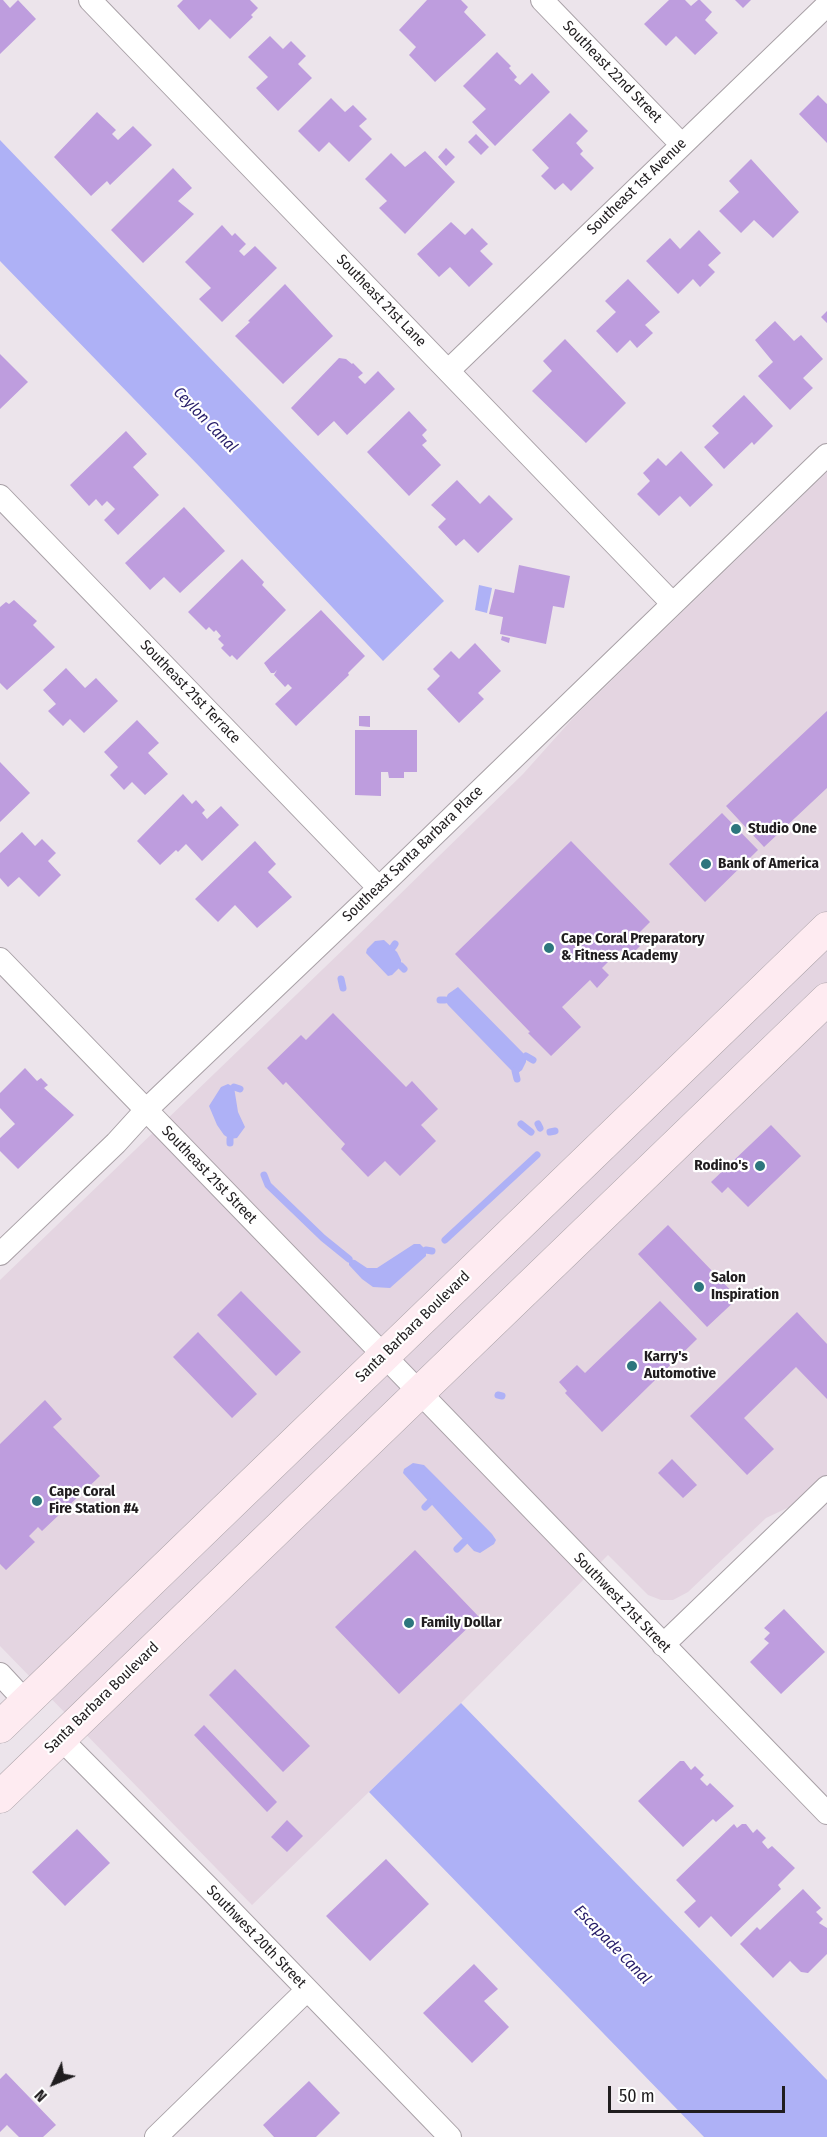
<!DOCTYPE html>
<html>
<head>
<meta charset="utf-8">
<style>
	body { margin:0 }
	#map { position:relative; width:827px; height:2137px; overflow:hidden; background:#ece4eb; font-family:"Fira Sans Condensed",sans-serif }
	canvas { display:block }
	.north { position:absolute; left:24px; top:2053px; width:60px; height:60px; -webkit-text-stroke:4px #fff; paint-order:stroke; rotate:226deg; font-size:16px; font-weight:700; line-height:24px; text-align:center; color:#201d1f }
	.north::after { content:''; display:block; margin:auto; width:21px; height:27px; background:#201d1f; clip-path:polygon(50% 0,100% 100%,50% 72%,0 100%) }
	.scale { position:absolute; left:608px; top:2086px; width:177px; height:27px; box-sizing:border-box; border:3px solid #201d1f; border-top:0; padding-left:8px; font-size:18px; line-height:21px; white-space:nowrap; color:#201d1f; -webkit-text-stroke:4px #fff; paint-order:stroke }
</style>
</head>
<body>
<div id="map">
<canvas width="827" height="2137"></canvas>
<div class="north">N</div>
<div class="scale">50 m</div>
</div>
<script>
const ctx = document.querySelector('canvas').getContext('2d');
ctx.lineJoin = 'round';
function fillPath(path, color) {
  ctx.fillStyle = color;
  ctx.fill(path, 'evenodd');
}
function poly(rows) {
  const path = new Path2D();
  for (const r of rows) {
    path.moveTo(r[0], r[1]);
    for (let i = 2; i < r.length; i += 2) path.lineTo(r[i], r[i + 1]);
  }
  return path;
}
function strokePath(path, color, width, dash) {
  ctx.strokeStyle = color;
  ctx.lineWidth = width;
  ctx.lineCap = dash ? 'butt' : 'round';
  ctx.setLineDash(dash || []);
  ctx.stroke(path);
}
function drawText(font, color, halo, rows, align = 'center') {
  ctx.font = font + ' "Fira Sans Condensed",sans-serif';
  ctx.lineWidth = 4.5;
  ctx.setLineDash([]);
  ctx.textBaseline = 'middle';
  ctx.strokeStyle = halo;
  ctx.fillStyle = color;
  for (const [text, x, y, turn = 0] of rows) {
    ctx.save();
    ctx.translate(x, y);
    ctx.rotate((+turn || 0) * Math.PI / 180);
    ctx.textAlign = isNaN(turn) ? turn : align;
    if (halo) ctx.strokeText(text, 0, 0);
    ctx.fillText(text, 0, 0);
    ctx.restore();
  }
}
const built = poly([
	[827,472,827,1475,798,1503,766,1518,688,1592,673,1600,661,1600,648,1595,608,1555,461,1703,252,1905,0,1646,0,1280,350,943,523,774,574,717]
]);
const water = poly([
	[0,140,444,601,383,661,199,466,0,261],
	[479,585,492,588,487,613,475,610],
	[384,940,397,952,401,960,401,966,392,975,388,976,366,953,367,949,375,941],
	[458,987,526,1056,526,1062,522,1070,518,1073,511,1070,448,1005,445,1000,448,994],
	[228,1084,234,1087,238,1112,245,1127,237,1138,230,1139,224,1135,217,1125,209,1106,221,1087],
	[414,1244,420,1244,426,1250,426,1256,390,1288,373,1287,362,1279,349,1265,349,1259,355,1260,367,1268,377,1268],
	[413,1463,424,1465,437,1478,492,1534,496,1540,494,1544,480,1553,474,1551,403,1473,404,1469],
	[461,1703,827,2080,827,2137,704,2137,369,1792]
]);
const stream = poly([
	[393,947,395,944],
	[401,966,404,969],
	[341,979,343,988],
	[440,1000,445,1000],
	[526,1056,533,1060],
	[515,1071,517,1079],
	[234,1087,240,1089],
	[521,1124,531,1132],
	[538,1124,540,1128],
	[550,1132,555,1131],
	[230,1139,230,1143],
	[264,1175,268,1185,323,1238,349,1259],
	[445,1240,537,1155],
	[426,1250,432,1251],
	[498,1395,502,1396],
	[425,1507,430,1502],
	[457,1549,465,1541]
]);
const building = poly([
	[0,0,3,0,10,8,18,0,36,19,0,54],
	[183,0,250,0,258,8,251,15,253,17,230,39,210,19,199,30,177,6],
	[427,0,461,0,468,7,464,12,486,35,435,82,409,55,416,47,399,30],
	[669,0,685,0,691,6,698,0,700,0,712,12,705,20,718,33,695,55,676,36,666,46,644,24],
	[735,0,751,0,743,8],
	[270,36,283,49,291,41,306,56,298,64,312,78,278,111,256,88,268,77,248,57],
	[497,52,511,66,509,68,517,77,514,80,520,85,532,73,550,92,495,146,472,122,486,109,463,86],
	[818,95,827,104,827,143,799,114],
	[331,98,345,112,353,105,367,119,359,126,372,139,349,162,329,142,319,152,298,131],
	[97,112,116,130,112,134,118,140,133,126,152,145,110,185,107,181,91,196,54,157],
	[570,113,588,131,576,143,583,151,580,154,594,168,571,191,563,183,555,190,541,176,549,168,532,150],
	[476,134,489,147,481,155,468,142],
	[446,148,455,157,446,166,438,157],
	[425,151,455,182,405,234,379,208,387,201,365,179,391,153,405,167],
	[751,159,799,212,773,238,754,220,741,233,719,211,739,192,729,181],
	[173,168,192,188,178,201,194,214,143,263,111,230],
	[451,222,465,235,472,228,488,244,480,251,493,264,469,287,450,267,439,277,417,254],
	[222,225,232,236,235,233,246,244,239,251,244,256,255,246,277,268,222,322,199,299,211,288,185,262],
	[699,230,721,253,708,265,715,272,700,287,693,279,678,294,646,261,670,238,680,249],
	[628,279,660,312,645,325,653,333,637,348,630,340,617,353,596,331,616,312,605,301],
	[285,284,333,336,283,384,235,336,250,322,248,321],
	[827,311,827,323,821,317],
	[775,321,794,341,801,335,823,359,803,378,813,388,790,410,758,376,773,362,755,340],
	[565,339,626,403,586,443,532,391,552,371,543,361],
	[0,354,28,382,0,409],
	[339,358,346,359,352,364,353,363,363,373,358,377,365,384,378,371,395,389,347,435,334,421,318,436,291,408],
	[744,395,773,426,754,445,752,442,724,469,704,447,719,433,712,426],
	[409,411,427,430,422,435,427,441,422,445,441,465,409,496,367,452],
	[126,431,147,454,133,467,159,495,118,535,104,520,115,509,107,501,102,506,96,499,89,506,70,485],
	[681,451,713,485,690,507,680,496,659,516,637,494,650,481,643,473,658,458,666,466],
	[457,480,480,504,489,495,513,519,478,553,464,539,456,546,438,527,446,519,431,505],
	[184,507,225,551,180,593,164,577,150,590,125,563],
	[242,559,264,582,262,585,286,610,237,660,232,655,230,657,221,648,224,645,218,639,221,636,216,630,214,632,209,627,206,630,188,612],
	[519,565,570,576,564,608,553,606,546,644,500,634,503,617,489,614,495,589,514,593],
	[14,600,37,621,33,625,55,647,7,690,0,683,0,607,6,602,9,604],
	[321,610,365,656,348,673,349,675,296,726,275,704,292,688,288,684,285,687,274,675,277,670,274,673,271,673,264,663],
	[502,636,510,638,509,643,501,640],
	[475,643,501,671,478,693,484,699,459,723,427,689,440,676,433,669,451,651,459,659],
	[66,668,85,688,96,678,118,701,84,733,70,719,63,726,48,711,56,704,43,690],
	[827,711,827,788,764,847,726,806],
	[359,716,370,716,370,727,359,726],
	[137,720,159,743,148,753,168,774,145,795,132,782,124,790,110,775,118,767,104,752],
	[355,730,417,730,417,772,404,772,404,778,389,778,388,772,381,772,381,796,355,795],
	[0,762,30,793,0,822],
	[183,794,192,804,196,800,205,810,202,813,207,819,221,806,239,825,202,861,186,844,178,852,176,850,160,865,137,841],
	[722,813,758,850,705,902,669,864],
	[22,832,35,846,42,839,56,853,48,861,61,875,39,897,19,877,8,887,0,878,0,853],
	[255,841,276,864,268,872,292,897,257,928,235,905,218,922,195,899],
	[571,841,650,922,633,939,640,946,628,958,620,950,602,968,609,975,597,988,590,980,562,1007,581,1027,551,1056,528,1033,530,1032,455,954],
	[333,1013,406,1087,412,1081,438,1109,421,1125,436,1141,400,1176,385,1161,368,1177,341,1149,345,1144,286,1082,283,1085,267,1068,301,1035,306,1040],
	[25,1068,37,1081,41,1078,48,1085,44,1088,74,1115,18,1169,0,1151,0,1138,15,1124,0,1108,0,1093],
	[771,1125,801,1156,748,1207,728,1187,722,1193,711,1182],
	[668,1225,738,1298,707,1327,638,1254],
	[241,1291,301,1352,276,1376,217,1315],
	[660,1301,697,1339,602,1432,565,1393,567,1391,559,1382,577,1365,585,1373],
	[797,1312,827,1344,827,1399,796,1367,744,1418,774,1449,747,1475,690,1416],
	[198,1332,257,1394,232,1418,173,1357],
	[45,1400,62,1419,53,1427,100,1476,42,1531,38,1527,29,1536,35,1542,6,1570,0,1564,0,1444],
	[672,1459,697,1485,683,1498,658,1473],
	[415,1550,479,1617,399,1694,335,1627],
	[784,1609,825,1652,781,1694,750,1662,769,1643,764,1639,770,1633,764,1628],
	[235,1669,310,1746,283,1772,209,1695],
	[204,1725,277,1802,267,1812,194,1735],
	[680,1761,684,1761,691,1770,695,1766,704,1775,700,1779,707,1786,710,1783,734,1806,716,1822,713,1819,683,1847,638,1801],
	[287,1820,303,1836,287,1852,271,1837],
	[734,1824,737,1828,742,1824,746,1824,753,1833,757,1829,766,1838,762,1842,768,1849,772,1846,795,1868,778,1885,781,1889,731,1937,711,1916,699,1928,684,1912,696,1901,676,1880],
	[77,1829,110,1863,65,1906,32,1872],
	[386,1859,429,1904,370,1961,326,1916],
	[803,1889,821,1908,816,1912,823,1919,819,1923,827,1928,827,1954,808,1973,801,1972,790,1961,773,1978,740,1944,757,1927,760,1930],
	[474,1964,498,1989,484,2001,509,2027,472,2063,423,2013],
	[6,2073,56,2125,43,2137,19,2137,7,2125,0,2132,0,2079],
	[309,2081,340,2113,316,2137,274,2137,263,2125]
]);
const minor = poly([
	[90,0,672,603],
	[542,0,682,145],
	[448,371,827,5],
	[0,496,379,888],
	[0,959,827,1813],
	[0,1254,116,1143,146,1110,379,888,827,455],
	[663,1645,827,1487],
	[0,1674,26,1702],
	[61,1739,209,1888,450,2137],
	[156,2137,307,1990]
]);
const secondary = poly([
	[0,1727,827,928],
	[0,1797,827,999]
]);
const markers = [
	[736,829,6,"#2d767d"],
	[706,864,6,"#2d767d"],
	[549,948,6,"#2d767d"],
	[760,1166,6,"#2d767d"],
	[699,1287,6,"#2d767d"],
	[632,1366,6,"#2d767d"],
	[37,1501,6,"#2d767d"],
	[409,1623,6,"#2d767d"]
];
const streetNames = [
	["Southeast 22nd Street",612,72,46],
	["Southeast 1st Avenue",637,187,-44],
	["Southeast 21st Lane",381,301,46],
	["Southeast 21st Terrace",190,692,46],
	["Southeast Santa Barbara Place",413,854,-44],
	["Southeast 21st Street",209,1175,46],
	["Santa Barbara Boulevard",413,1327,-44],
	["Southwest 21st Street",622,1603,46],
	["Santa Barbara Boulevard",102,1698,-44],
	["Southwest 20th Street",256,1937,46]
];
const poiNames = [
	["Studio One",748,829],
	["Bank of America",718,864],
	["Cape Coral Preparatory",561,939],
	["& Fitness Academy",561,956],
	["Rodino's",748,1166,"right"],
	["Salon",711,1278],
	["Inspiration",711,1295],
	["Karry's",644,1357],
	["Automotive",644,1374],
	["Cape Coral",49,1492],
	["Fire Station #4",49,1509],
	["Family Dollar",421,1623]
];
const waterNames = [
	["Ceylon Canal",205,420,46],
	["Escapade Canal",612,1945,46]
];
fillPath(built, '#e4d5e1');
fillPath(water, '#aeb1f6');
strokePath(stream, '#aeb1f6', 7);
fillPath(building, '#be9dde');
strokePath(minor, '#a8a0a6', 24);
strokePath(secondary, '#a8a0a6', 33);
strokePath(minor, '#fff', 22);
strokePath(secondary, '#feebf1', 32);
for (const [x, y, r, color] of markers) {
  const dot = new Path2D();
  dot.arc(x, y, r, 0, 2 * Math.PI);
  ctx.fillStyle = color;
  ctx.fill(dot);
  strokePath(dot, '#fff', 2);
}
drawText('15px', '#201d1f', '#fff', streetNames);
drawText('bold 15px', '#201d1f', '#fff', poiNames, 'left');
drawText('italic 16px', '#261c68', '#fff', waterNames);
</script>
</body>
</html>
